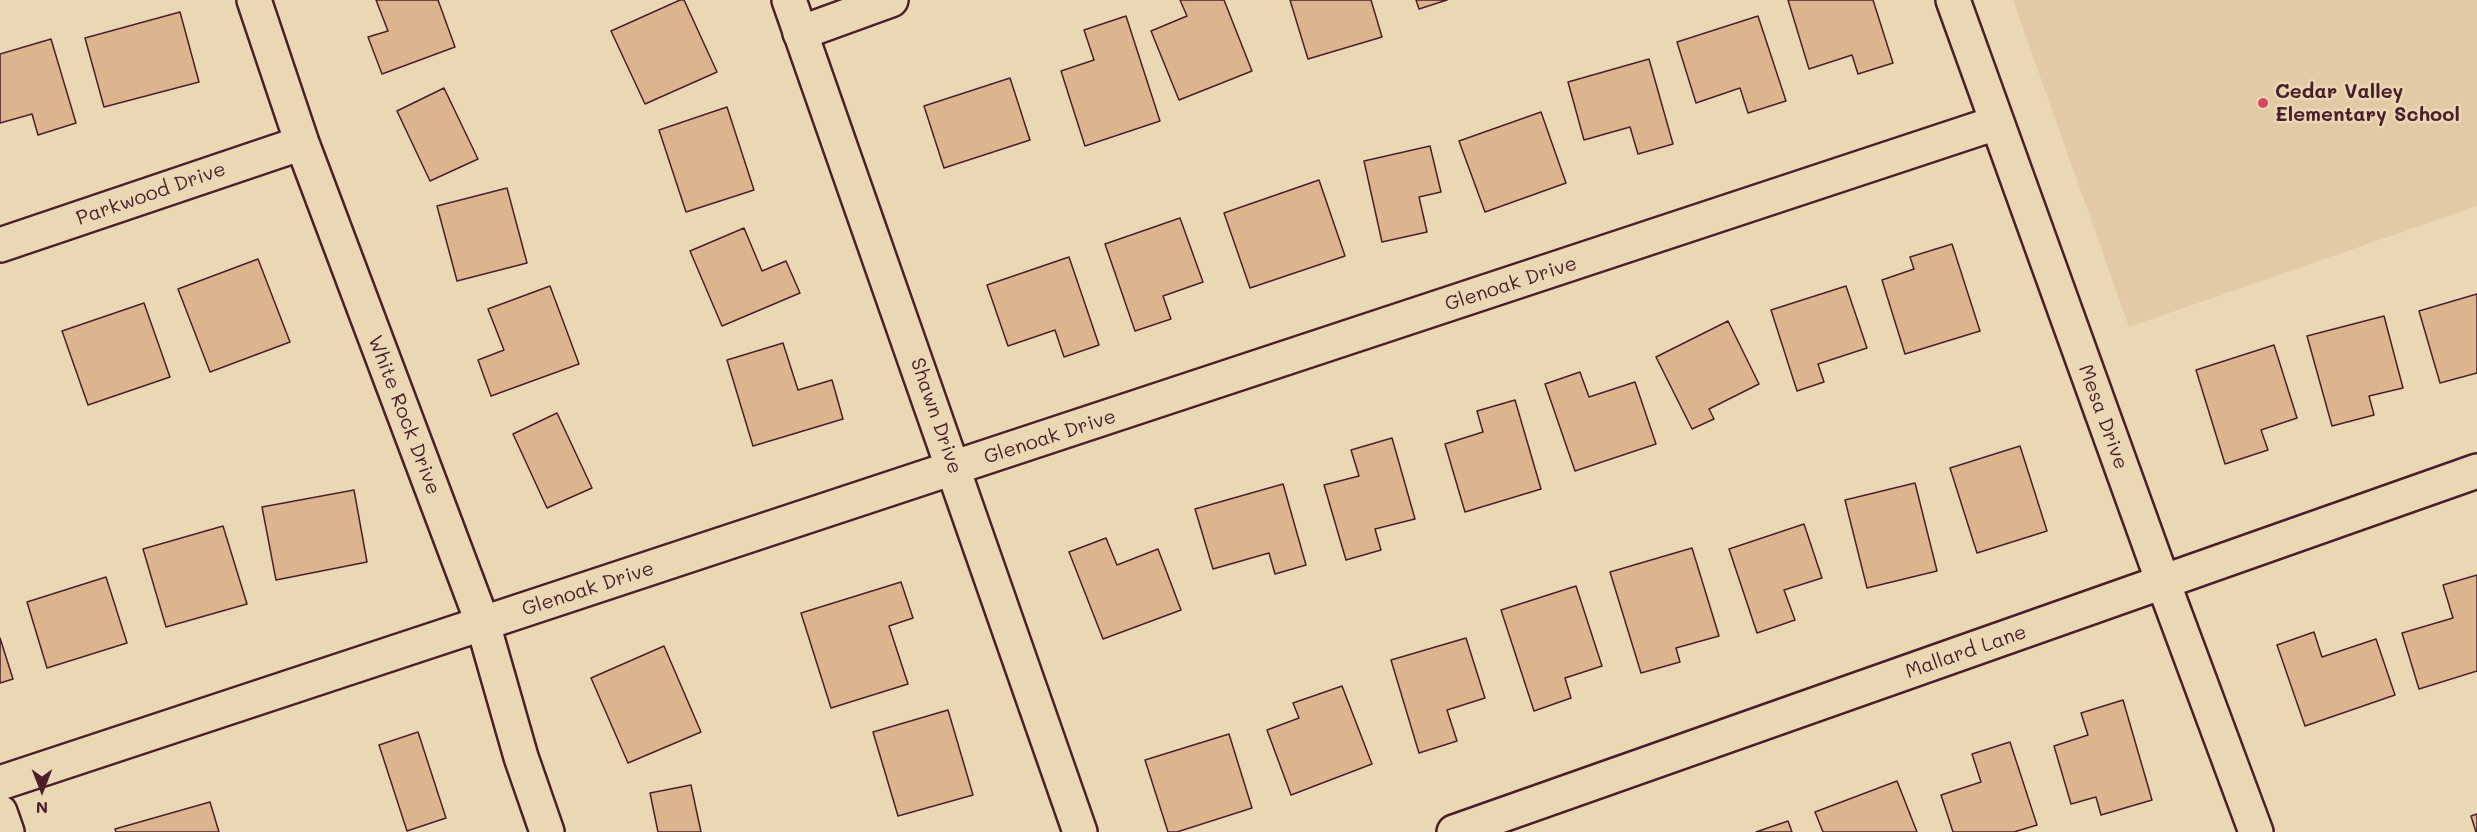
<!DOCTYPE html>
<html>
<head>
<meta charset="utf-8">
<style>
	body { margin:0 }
	#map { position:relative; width:2477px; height:832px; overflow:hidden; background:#ead8b5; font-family:Mali,sans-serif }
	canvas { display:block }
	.north { position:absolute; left:12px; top:760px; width:60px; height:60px; -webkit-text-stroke:4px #ead8b5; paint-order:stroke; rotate:180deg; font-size:16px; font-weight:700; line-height:24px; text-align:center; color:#4a1f2b }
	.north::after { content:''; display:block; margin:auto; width:21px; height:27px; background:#4a1f2b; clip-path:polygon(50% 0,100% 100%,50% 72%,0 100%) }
</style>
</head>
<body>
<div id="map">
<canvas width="2477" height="832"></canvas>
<div class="north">N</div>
</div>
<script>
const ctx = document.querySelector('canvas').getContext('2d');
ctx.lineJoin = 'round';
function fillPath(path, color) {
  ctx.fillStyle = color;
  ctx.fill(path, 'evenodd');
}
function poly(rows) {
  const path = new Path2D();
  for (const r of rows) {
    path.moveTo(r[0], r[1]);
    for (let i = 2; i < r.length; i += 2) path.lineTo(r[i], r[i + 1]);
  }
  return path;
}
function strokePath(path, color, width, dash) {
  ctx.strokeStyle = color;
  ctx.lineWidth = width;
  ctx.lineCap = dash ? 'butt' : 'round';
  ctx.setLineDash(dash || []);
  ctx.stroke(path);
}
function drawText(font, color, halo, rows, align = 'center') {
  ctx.font = font + ' Mali,sans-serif';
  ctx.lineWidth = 5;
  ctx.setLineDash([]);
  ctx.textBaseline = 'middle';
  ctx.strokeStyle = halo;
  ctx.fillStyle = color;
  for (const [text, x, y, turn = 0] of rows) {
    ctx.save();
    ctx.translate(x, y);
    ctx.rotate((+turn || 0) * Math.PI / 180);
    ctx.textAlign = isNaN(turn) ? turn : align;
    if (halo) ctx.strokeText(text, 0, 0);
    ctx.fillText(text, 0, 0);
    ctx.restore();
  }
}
const built = poly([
	[2013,0,2477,0,2477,206,2129,327]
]);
const building = poly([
	[376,0,438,0,455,47,382,74,368,37,388,31,376,0],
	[680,0,684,0,717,72,645,104,611,31,680,0],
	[1180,0,1224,0,1252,71,1179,100,1151,31,1187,16,1180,0],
	[1290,0,1371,0,1382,37,1308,59,1290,0],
	[1416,0,1447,0,1419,9,1416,0],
	[1788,0,1873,0,1893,63,1858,74,1852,55,1809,69,1788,0],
	[180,12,199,82,104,107,85,38,180,12],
	[1126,16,1160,121,1085,146,1061,71,1094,60,1084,30,1126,16],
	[1758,16,1786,101,1748,113,1740,88,1696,103,1677,42,1758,16],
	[51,39,76,123,38,135,32,114,0,123,0,54,51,39],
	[1649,59,1673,144,1638,154,1630,127,1584,140,1568,82,1649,59],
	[1010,78,1030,140,944,168,924,106,1010,78],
	[444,88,478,159,430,181,397,111,444,88],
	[727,107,754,190,686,212,659,130,727,107],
	[1541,112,1566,183,1485,212,1459,141,1541,112],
	[1430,146,1441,192,1419,197,1427,232,1382,242,1364,161,1430,146],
	[1319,180,1345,256,1250,288,1224,213,1319,180],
	[507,188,527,263,457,281,437,206,507,188],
	[1180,218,1203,282,1163,296,1171,319,1135,331,1105,244,1180,218],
	[744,228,762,271,786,261,800,293,722,326,690,251,744,228],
	[1952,244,1980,331,1905,354,1882,280,1914,269,1910,257,1952,244],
	[1069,257,1099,345,1064,357,1055,330,1008,346,987,285,1069,257],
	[258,259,290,342,210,372,178,289,258,259],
	[550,286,579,364,491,396,478,360,504,350,488,309,550,286],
	[1846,286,1867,348,1818,364,1824,382,1797,391,1771,310,1846,286],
	[2477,294,2477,373,2440,383,2419,311,2477,294],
	[144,303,170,377,88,405,62,331,144,303],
	[2384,316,2403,388,2369,396,2374,415,2332,426,2307,336,2384,316],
	[1728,321,1759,384,1709,409,1714,419,1692,429,1656,357,1728,321],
	[783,343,798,390,832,380,843,419,753,446,727,360,783,343],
	[2274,345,2297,418,2261,430,2268,450,2225,464,2196,370,2274,345],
	[1580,372,1589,397,1635,382,1656,444,1575,471,1545,384,1580,372],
	[1515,400,1541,489,1465,512,1445,444,1483,432,1477,411,1515,400],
	[557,413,592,488,547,508,513,434,557,413],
	[1392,438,1415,519,1375,529,1381,550,1346,560,1324,485,1359,476,1351,450,1392,438],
	[2020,446,2047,531,1977,553,1950,468,2020,446],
	[1915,483,1937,571,1867,588,1845,500,1915,483],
	[1283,484,1306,565,1275,574,1269,553,1213,569,1195,509,1283,484],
	[354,490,367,562,276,580,262,507,354,490],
	[1804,524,1822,578,1784,590,1795,620,1757,633,1729,549,1804,524],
	[223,526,247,604,166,627,143,549,223,526],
	[1106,538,1117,565,1158,549,1181,610,1103,639,1069,552,1106,538],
	[1692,548,1719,636,1676,648,1680,662,1641,673,1610,572,1692,548],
	[2477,575,2477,671,2419,689,2402,633,2453,618,2443,585,2477,575],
	[106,577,127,643,47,668,27,602,106,577],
	[901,582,913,618,889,626,908,684,831,708,801,613,901,582],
	[1576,586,1602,666,1565,678,1571,698,1534,711,1501,610,1576,586],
	[2314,632,2322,657,2376,639,2395,695,2305,726,2277,645,2314,632],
	[0,638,13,679,0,683,0,638],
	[1466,638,1485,698,1447,710,1457,741,1419,753,1391,660,1466,638],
	[664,646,701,732,628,763,591,678,664,646],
	[1342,686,1372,764,1291,795,1267,730,1299,718,1293,703,1342,686],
	[2123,700,2152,800,2101,815,2096,797,2071,804,2054,746,2088,735,2081,713,2123,700],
	[948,710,973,795,898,816,873,732,948,710],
	[418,732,446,818,407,831,379,745,418,732],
	[1229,734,1252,808,1177,832,1168,832,1145,760,1229,734],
	[2010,742,2037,825,2014,832,1953,832,1941,795,1981,782,1972,754,2010,742],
	[1897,781,1917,832,1823,832,1815,812,1897,781],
	[691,785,701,832,658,832,650,793,691,785],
	[210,802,219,832,116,832,115,829,210,802],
	[2477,814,2477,832,2476,832,2471,816,2477,814],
	[1788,821,1792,832,1756,832,1788,821]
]);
const street = poly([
	[254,0,302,143,483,624,521,757,547,832],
	[1953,0,2163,582,2256,832],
	[800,33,891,0],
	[0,245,302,143],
	[0,783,1996,123],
	[0,812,7,832],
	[1454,832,2477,471]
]);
const secondary = poly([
	[789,0,1080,832]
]);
const markers = [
	[2263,103,6,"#d1495b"]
];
const poiNames = [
	["Cedar Valley",2275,92],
	["Elementary School",2275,115]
];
const streetNames = [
	["Parkwood Drive",151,194,-19],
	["Glenoak Drive",1511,284,-18],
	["White Rock Drive",404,415,69],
	["Shawn Drive",936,416,71],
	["Mesa Drive",2103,417,70],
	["Glenoak Drive",1050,437,-18],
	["Glenoak Drive",588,589,-18],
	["Mallard Lane",1966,652,-19]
];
fillPath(built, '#e3caa6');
fillPath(building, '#dcb58e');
strokePath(building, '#4a1f2b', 1.5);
strokePath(street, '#4a1f2b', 38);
strokePath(secondary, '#4a1f2b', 38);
strokePath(street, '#ead8b5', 33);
strokePath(secondary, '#ead8b5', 33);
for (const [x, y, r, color] of markers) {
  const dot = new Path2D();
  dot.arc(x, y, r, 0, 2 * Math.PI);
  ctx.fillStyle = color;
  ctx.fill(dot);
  strokePath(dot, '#ead8b5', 2);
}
drawText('bold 20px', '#4a1f2b', '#ead8b5', poiNames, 'left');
drawText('20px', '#4a1f2b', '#ead8b5', streetNames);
</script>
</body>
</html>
